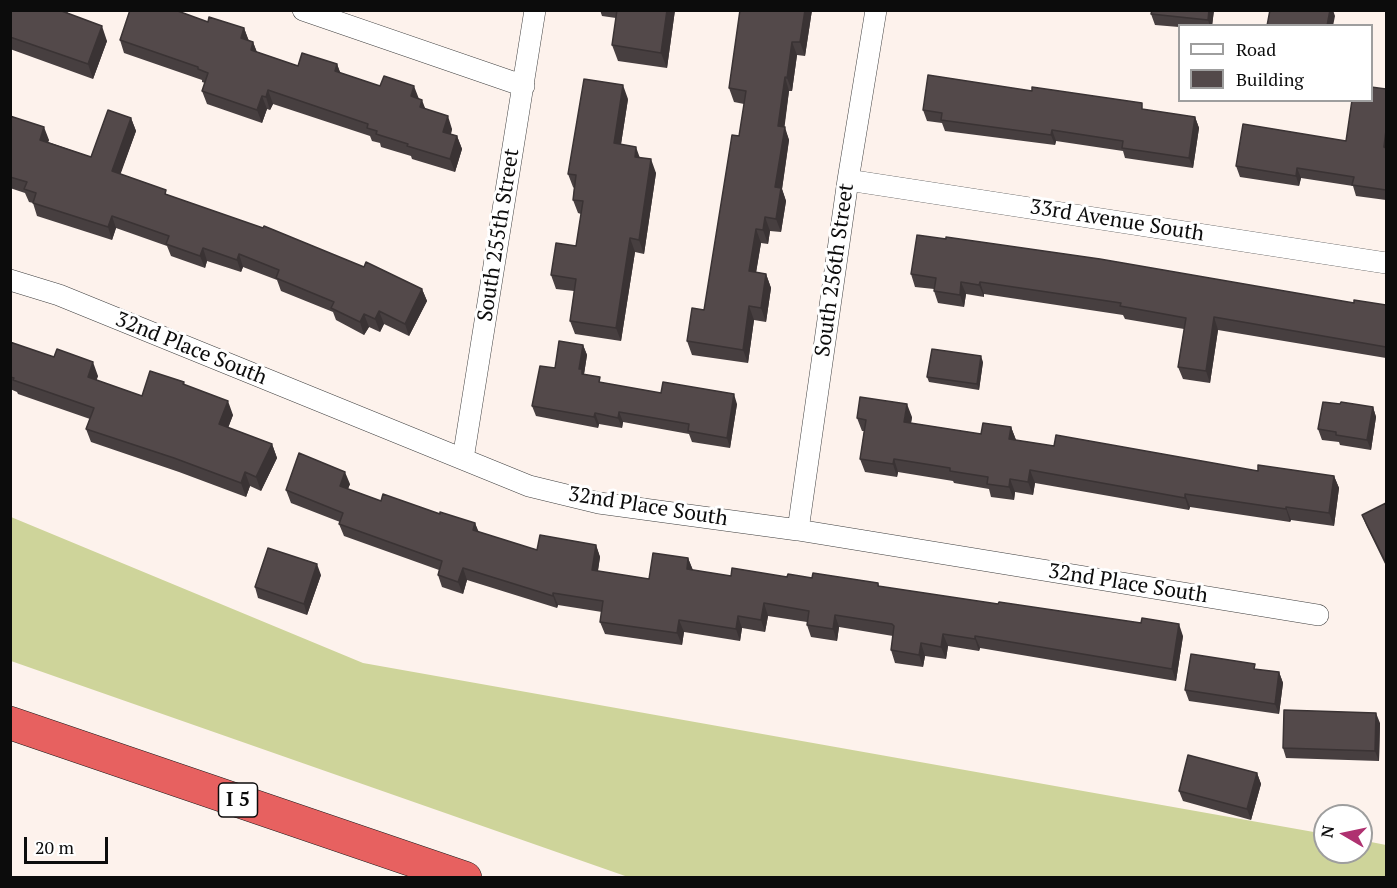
<!DOCTYPE html>
<html>
<head>
<meta charset="utf-8">
<style>
	body { margin:0 }
	#map { position:relative; width:1397px; height:888px; overflow:hidden; background:#fdf2ec; font-family:"PT Serif",serif }
	canvas { display:block }
	.frame { position:absolute; inset:0; border:12px solid #0c0c0c; pointer-events:none }
	.legend { position:absolute; left:1178px; top:24px; width:195px; height:78px; box-sizing:border-box; background:#fff; border:2px solid #9e9e9e; margin:0; padding:8px 10px; list-style:none; font-size:18px; color:#0c0c0c }
	.legend li { display:flex; align-items:center; gap:12px; height:30px }
	.legend b { width:30px; border:2px solid #9e9e9e }
	.north { position:absolute; left:1313px; top:804px; width:60px; height:60px; box-sizing:border-box; background:#fff; border:2px solid #9e9e9e; border-radius:50%; rotate:279deg; font-size:16px; font-weight:700; line-height:24px; text-align:center; color:#0c0c0c }
	.north::after { content:''; display:block; margin:auto; width:21px; height:27px; background:#af3170; clip-path:polygon(50% 0,100% 100%,50% 72%,0 100%) }
	.scale { position:absolute; left:24px; top:837px; width:84px; height:27px; box-sizing:border-box; border:3px solid #0c0c0c; border-top:0; padding-left:8px; font-size:18px; line-height:21px; white-space:nowrap; color:#0c0c0c; -webkit-text-stroke:4px #fff; paint-order:stroke }
</style>
</head>
<body>
<div id="map">
<canvas width="1397" height="888"></canvas>
<div class="frame"></div>
<ul class="legend">
<li><b style="height:8px;background:#fff"></b>Road</li>
<li><b style="height:16px;background:#53494a"></b>Building</li>
</ul>
<div class="north">N</div>
<div class="scale">20 m</div>
</div>
<script>
const ctx = document.querySelector('canvas').getContext('2d');
ctx.lineJoin = 'round';
function fillPath(path, color) {
  ctx.fillStyle = color;
  ctx.fill(path, 'evenodd');
}
function poly(rows) {
  const path = new Path2D();
  for (const r of rows) {
    path.moveTo(r[0], r[1]);
    for (let i = 2; i < r.length; i += 2) path.lineTo(r[i], r[i + 1]);
  }
  return path;
}
function strokePath(path, color, width, dash) {
  ctx.strokeStyle = color;
  ctx.lineWidth = width;
  ctx.lineCap = dash ? 'butt' : 'round';
  ctx.setLineDash(dash || []);
  ctx.stroke(path);
}
function drawText(font, color, halo, rows, align = 'center') {
  ctx.font = font + ' "PT Serif",serif';
  ctx.lineWidth = 6;
  ctx.setLineDash([]);
  ctx.textBaseline = 'middle';
  ctx.strokeStyle = halo;
  ctx.fillStyle = color;
  for (const [text, x, y, turn = 0] of rows) {
    ctx.save();
    ctx.translate(x, y);
    ctx.rotate((+turn || 0) * Math.PI / 180);
    ctx.textAlign = isNaN(turn) ? turn : align;
    if (halo) ctx.strokeText(text, 0, 0);
    ctx.fillText(text, 0, 0);
    ctx.restore();
  }
}
const forest = poly([
	[11,517,363,663,1325,834,1325,852,1361,852,1361,840,1386,845,1386,877,628,877,11,661]
]);
const street = poly([
	[303,10,524,86],
	[848,180,1386,263],
	[10,280,59,295,529,486,599,503,798,530,1318,615],
	[463,459,535,10],
	[798,530,848,180,876,10]
]);
const highway = poly([
	[10,723,465,878]
]);
const wall = poly([
	[10,10,69,10,67,14,107,41,93,79,10,49],
	[600,10,675,10,667,68,618,61,612,45,616,18,602,16],
	[740,10,812,10,805,56,797,55,792,91,789,91,784,127,789,140,782,189,786,201,781,232,770,231,768,244,761,243,756,272,766,274,771,288,766,322,754,320,748,363,692,355,687,341,704,310,739,136,744,104,734,102,729,88],
	[1214,10,1212,26,1179,26,1179,27,1155,25,1151,14],
	[208,22,244,28,249,41,253,42,257,52,298,66,337,64,340,73,419,99,425,109,452,129,451,134,457,136,462,149,455,172,412,159,411,156,381,147,380,143,372,141,370,136,273,104,270,110,267,109,262,123,207,104,202,91,205,83,202,82,202,80,124,53,120,40],
	[1386,89,1386,200,1356,196,1353,186,1301,178,1299,186,1240,177,1236,166,1346,141],
	[628,99,621,144,641,158,656,173,644,254,635,252,621,341,575,334,570,321,574,291,556,289,551,275,576,246,581,214,578,213,573,200,574,188,573,187,568,174],
	[923,110,1145,110,1195,117,1199,128,1193,168,1125,158,1123,151,1056,141,1055,145,945,131,942,123,927,121],
	[10,116,49,140,48,142,91,157,131,118,136,131,120,174,168,195,422,289,427,301,409,336,384,324,380,332,369,327,364,335,336,320,333,312,281,291,277,280,243,267,241,272,207,261,205,268,171,256,167,246,116,228,112,240,37,216,33,203,29,202,25,193,10,188],
	[911,274,1386,305,1386,358,1218,330,1210,383,1183,379,1178,367,1184,329,1125,319,1123,315,984,294,984,297,966,294,964,307,938,303,934,291,934,289,915,287],
	[10,342,98,376,96,380,142,396,184,382,185,385,233,415,228,428,272,444,277,458,261,491,250,486,246,497,179,472,91,442,86,429,90,419,18,394,17,392,10,389],
	[583,345,587,355,584,374,602,383,661,393,737,404,730,448,692,442,689,434,623,422,622,428,599,424,598,428,536,416,532,406,555,368],
	[983,362,979,390,929,382,927,377],
	[1340,404,1373,407,1376,417,1371,450,1340,445,1339,442,1322,440,1318,429],
	[912,417,911,423,981,434,1011,427,1016,440,1054,446,1258,471,1334,476,1339,488,1334,526,1291,520,1290,522,1190,507,1189,510,1035,483,1033,495,1015,492,1014,500,991,497,989,489,954,483,953,481,898,472,897,477,865,472,860,459,864,431,862,431,857,418],
	[350,484,348,489,381,501,475,523,478,532,537,550,596,545,600,557,598,571,649,579,688,558,693,570,731,576,787,577,878,583,879,586,1183,636,1176,681,980,648,979,651,948,646,946,659,925,656,923,667,895,663,891,650,893,636,839,627,837,641,811,637,807,625,807,622,768,616,765,632,742,628,740,641,684,632,682,645,605,634,600,622,602,612,558,605,557,608,467,580,463,594,442,587,438,575,439,570,344,536,339,524,340,522,291,503,286,490],
	[1386,503,1386,566,1366,525,1362,515],
	[321,575,307,615,258,598,255,587],
	[1279,672,1283,683,1279,714,1189,701,1185,690],
	[1380,723,1379,761,1286,758,1283,748],
	[1257,773,1261,784,1251,820,1183,801,1179,791]
]);
const shadedWall = poly([
	[667,10,675,10,667,68,661,53],
	[805,10,812,10,805,56,800,42],
	[1209,10,1214,10,1212,26,1210,26,1208,20],
	[1330,10,1333,10,1335,16,1333,26,1327,26],
	[102,26,107,41,93,79,88,64],
	[244,28,249,42,241,38],
	[253,42,258,56,251,50],
	[792,42,797,55,792,91,787,78],
	[337,64,342,77,335,71],
	[785,77,789,91,783,139,778,126],
	[623,85,628,99,619,157,614,143],
	[414,86,419,99,411,96],
	[268,90,273,104,270,110,266,97],
	[262,96,267,109,262,123,257,110],
	[422,100,427,113,420,107],
	[448,116,452,129,448,145,443,132],
	[1195,117,1199,128,1193,168,1189,158],
	[131,118,136,131,117,184,112,171],
	[44,127,49,140,44,152,40,140],
	[785,127,789,140,782,189,786,201,781,232,776,219,775,187],
	[1052,130,1056,141,1055,145,1051,135],
	[1386,130,1386,155,1384,147],
	[457,136,462,149,455,172,450,159],
	[636,147,641,161,635,157],
	[651,159,656,173,644,254,639,240],
	[1297,168,1301,178,1299,186,1296,176],
	[112,216,116,228,112,240,108,227],
	[765,217,770,231,768,244,763,230],
	[756,229,761,243,754,285,749,271],
	[630,238,635,252,621,341,616,328],
	[203,248,207,261,205,268,200,256],
	[239,254,243,267,241,272,237,260],
	[766,274,771,288,766,322,761,308],
	[961,282,966,294,964,307,960,295],
	[980,282,984,294,984,297,979,285],
	[422,289,427,301,409,336,405,324],
	[749,306,754,320,748,363,743,350],
	[379,311,384,324,380,332,375,319],
	[364,314,369,327,364,335,360,322],
	[1214,317,1218,330,1210,383,1206,371],
	[583,345,587,355,584,374,586,380,579,369],
	[981,356,983,362,979,390,977,384],
	[93,362,98,376,93,391,88,377],
	[734,394,737,404,730,448,727,438],
	[228,401,233,415,224,438,219,424],
	[907,404,912,417,909,435,904,422],
	[1373,407,1376,417,1371,450,1367,440],
	[619,412,623,422,622,428,618,418],
	[595,413,599,424,598,428,594,417],
	[1011,427,1016,440,1009,439],
	[272,444,277,458,261,491,256,477],
	[894,459,898,472,897,477,893,464],
	[1030,470,1035,483,1033,495,1028,482],
	[245,472,250,486,246,497,241,483],
	[345,472,350,484,344,498,340,486],
	[1334,476,1339,488,1334,526,1329,513],
	[1010,479,1015,492,1014,500,1009,487],
	[1185,494,1190,507,1189,510,1185,498],
	[1286,507,1291,520,1290,522,1286,509],
	[475,523,480,535,473,530],
	[596,545,600,557,596,582,592,570],
	[688,558,693,571,687,569],
	[317,564,321,575,307,615,304,604],
	[463,568,467,580,463,594,458,582],
	[553,593,558,605,557,608,553,596],
	[764,603,768,616,765,632,761,620],
	[835,615,839,627,837,641,833,629],
	[738,616,742,628,740,641,736,629],
	[679,620,684,632,682,645,677,633],
	[1179,624,1183,636,1176,681,1172,669],
	[943,634,948,646,946,659,941,647],
	[975,636,980,648,979,651,975,639],
	[921,643,925,656,923,667,919,655],
	[1279,672,1283,683,1279,714,1275,704],
	[1376,713,1380,723,1379,761,1375,751],
	[1257,773,1261,784,1251,820,1247,809]
]);
const building = poly([
	[10,10,59,10,102,26,88,64,10,37,10,10],
	[130,10,175,10,208,22,209,17,244,28,241,38,253,42,251,50,298,66,302,53,337,64,335,71,380,86,384,76,414,86,411,96,422,100,420,107,448,116,443,132,457,136,450,159,407,146,408,144,376,134,377,131,367,128,368,124,268,90,266,97,262,96,257,110,202,91,208,73,198,69,198,67,120,40,130,10],
	[617,10,667,10,661,53,612,45,617,10],
	[740,10,805,10,800,42,792,42,787,78,785,77,778,126,785,127,775,187,781,188,776,219,765,217,763,230,756,229,749,271,766,274,761,308,749,306,743,350,687,341,692,308,704,310,732,135,739,136,746,91,729,88,740,10],
	[1152,10,1209,10,1208,20,1151,14,1152,10],
	[1270,10,1330,10,1327,26,1267,26,1270,10],
	[928,75,1032,91,1032,87,1142,103,1142,109,1195,117,1189,158,1122,148,1123,141,1052,130,1051,135,941,120,942,113,923,110,928,75],
	[584,79,623,85,614,143,636,147,635,157,651,159,639,240,630,238,616,328,570,321,576,279,551,275,556,243,576,246,583,201,573,200,576,175,568,174,584,79],
	[1371,87,1386,89,1386,130,1384,147,1386,148,1386,190,1352,185,1354,177,1297,168,1296,176,1236,166,1243,124,1346,141,1352,100,1371,100,1371,87],
	[108,110,131,118,112,171,166,190,165,194,263,228,264,226,364,267,366,262,422,289,405,324,379,311,375,319,364,314,360,322,331,308,334,302,276,278,279,270,239,254,237,260,203,248,200,256,166,244,169,236,112,216,108,227,33,203,36,193,24,189,27,182,10,177,10,116,44,127,40,140,91,157,108,110],
	[917,235,946,239,946,237,1100,259,1354,303,1354,300,1386,305,1386,347,1214,317,1206,371,1178,367,1186,318,1120,306,1121,303,980,282,979,285,961,282,960,295,934,291,936,278,911,274,917,235],
	[559,341,583,345,579,369,582,369,582,374,600,377,599,382,661,393,663,382,734,394,727,438,688,431,689,424,619,412,618,418,595,413,594,417,532,406,540,366,555,368,559,341],
	[10,342,54,357,57,349,93,362,88,377,142,396,150,371,184,382,183,384,228,401,219,424,272,444,256,477,245,472,241,483,174,458,86,429,94,408,13,380,14,378,10,377,10,342],
	[932,349,981,356,977,384,927,377,932,349],
	[860,397,907,404,904,422,981,434,983,423,1011,427,1009,439,1054,446,1056,435,1258,471,1258,465,1334,476,1329,513,1286,507,1286,509,1185,494,1185,498,1030,470,1028,482,1010,479,1009,487,987,484,988,477,950,471,950,468,894,459,893,464,860,459,866,420,857,418,860,397],
	[1323,402,1340,404,1341,402,1373,407,1367,440,1336,435,1336,432,1318,429,1323,402],
	[299,453,345,472,340,486,381,501,383,494,440,514,440,512,475,523,473,530,537,550,540,535,596,545,592,570,649,579,653,553,688,558,687,569,731,576,732,568,787,577,788,574,812,578,813,573,878,583,878,586,998,604,999,602,1141,623,1142,618,1179,624,1172,669,975,636,975,639,943,634,941,647,921,643,919,655,891,650,894,626,892,624,835,615,833,629,807,625,809,611,764,603,761,620,738,616,736,629,679,620,677,633,600,622,603,601,553,593,553,596,463,568,458,582,438,575,442,561,339,524,343,513,286,490,299,453],
	[1386,503,1386,563,1362,515,1386,503],
	[268,548,317,564,304,604,255,587,268,548],
	[1191,654,1255,664,1254,669,1279,672,1275,704,1185,690,1191,654],
	[1284,710,1376,713,1375,751,1283,748,1284,710],
	[1188,755,1257,773,1247,809,1179,791,1188,755]
]);
const shields = [
	[238,800,39]
];
const shieldNames = [
	["I 5",238,800]
];
const streetNames = [
	["33rd Avenue South",1117,221,9],
	["South 255th Street",499,235,-81],
	["South 256th Street",835,270,-82],
	["32nd Place South",191,349,22],
	["32nd Place South",648,507,9],
	["32nd Place South",1128,584,9]
];
fillPath(forest, '#ced49a');
strokePath(street, '#3f3f3f', 22);
strokePath(highway, '#1d1d1d', 34);
strokePath(street, '#fff', 21);
strokePath(highway, '#e76160', 33);
fillPath(wall, '#473f40');
fillPath(shadedWall, '#3a3334');
fillPath(building, '#53494a');
strokePath(building, '#3a3334', 1.5);
for (const [x, y, w] of shields) {
  const box = new Path2D();
  box.roundRect(x - w / 2, y - 17, w, 34, 4.5);
  ctx.fillStyle = '#fff';
  ctx.fill(box);
  strokePath(box, '#0c0c0c', 1.5);
}
drawText('bold 20px', '#0c0c0c', null, shieldNames);
drawText('21px', '#0c0c0c', '#fff', streetNames);
</script>
</body>
</html>
